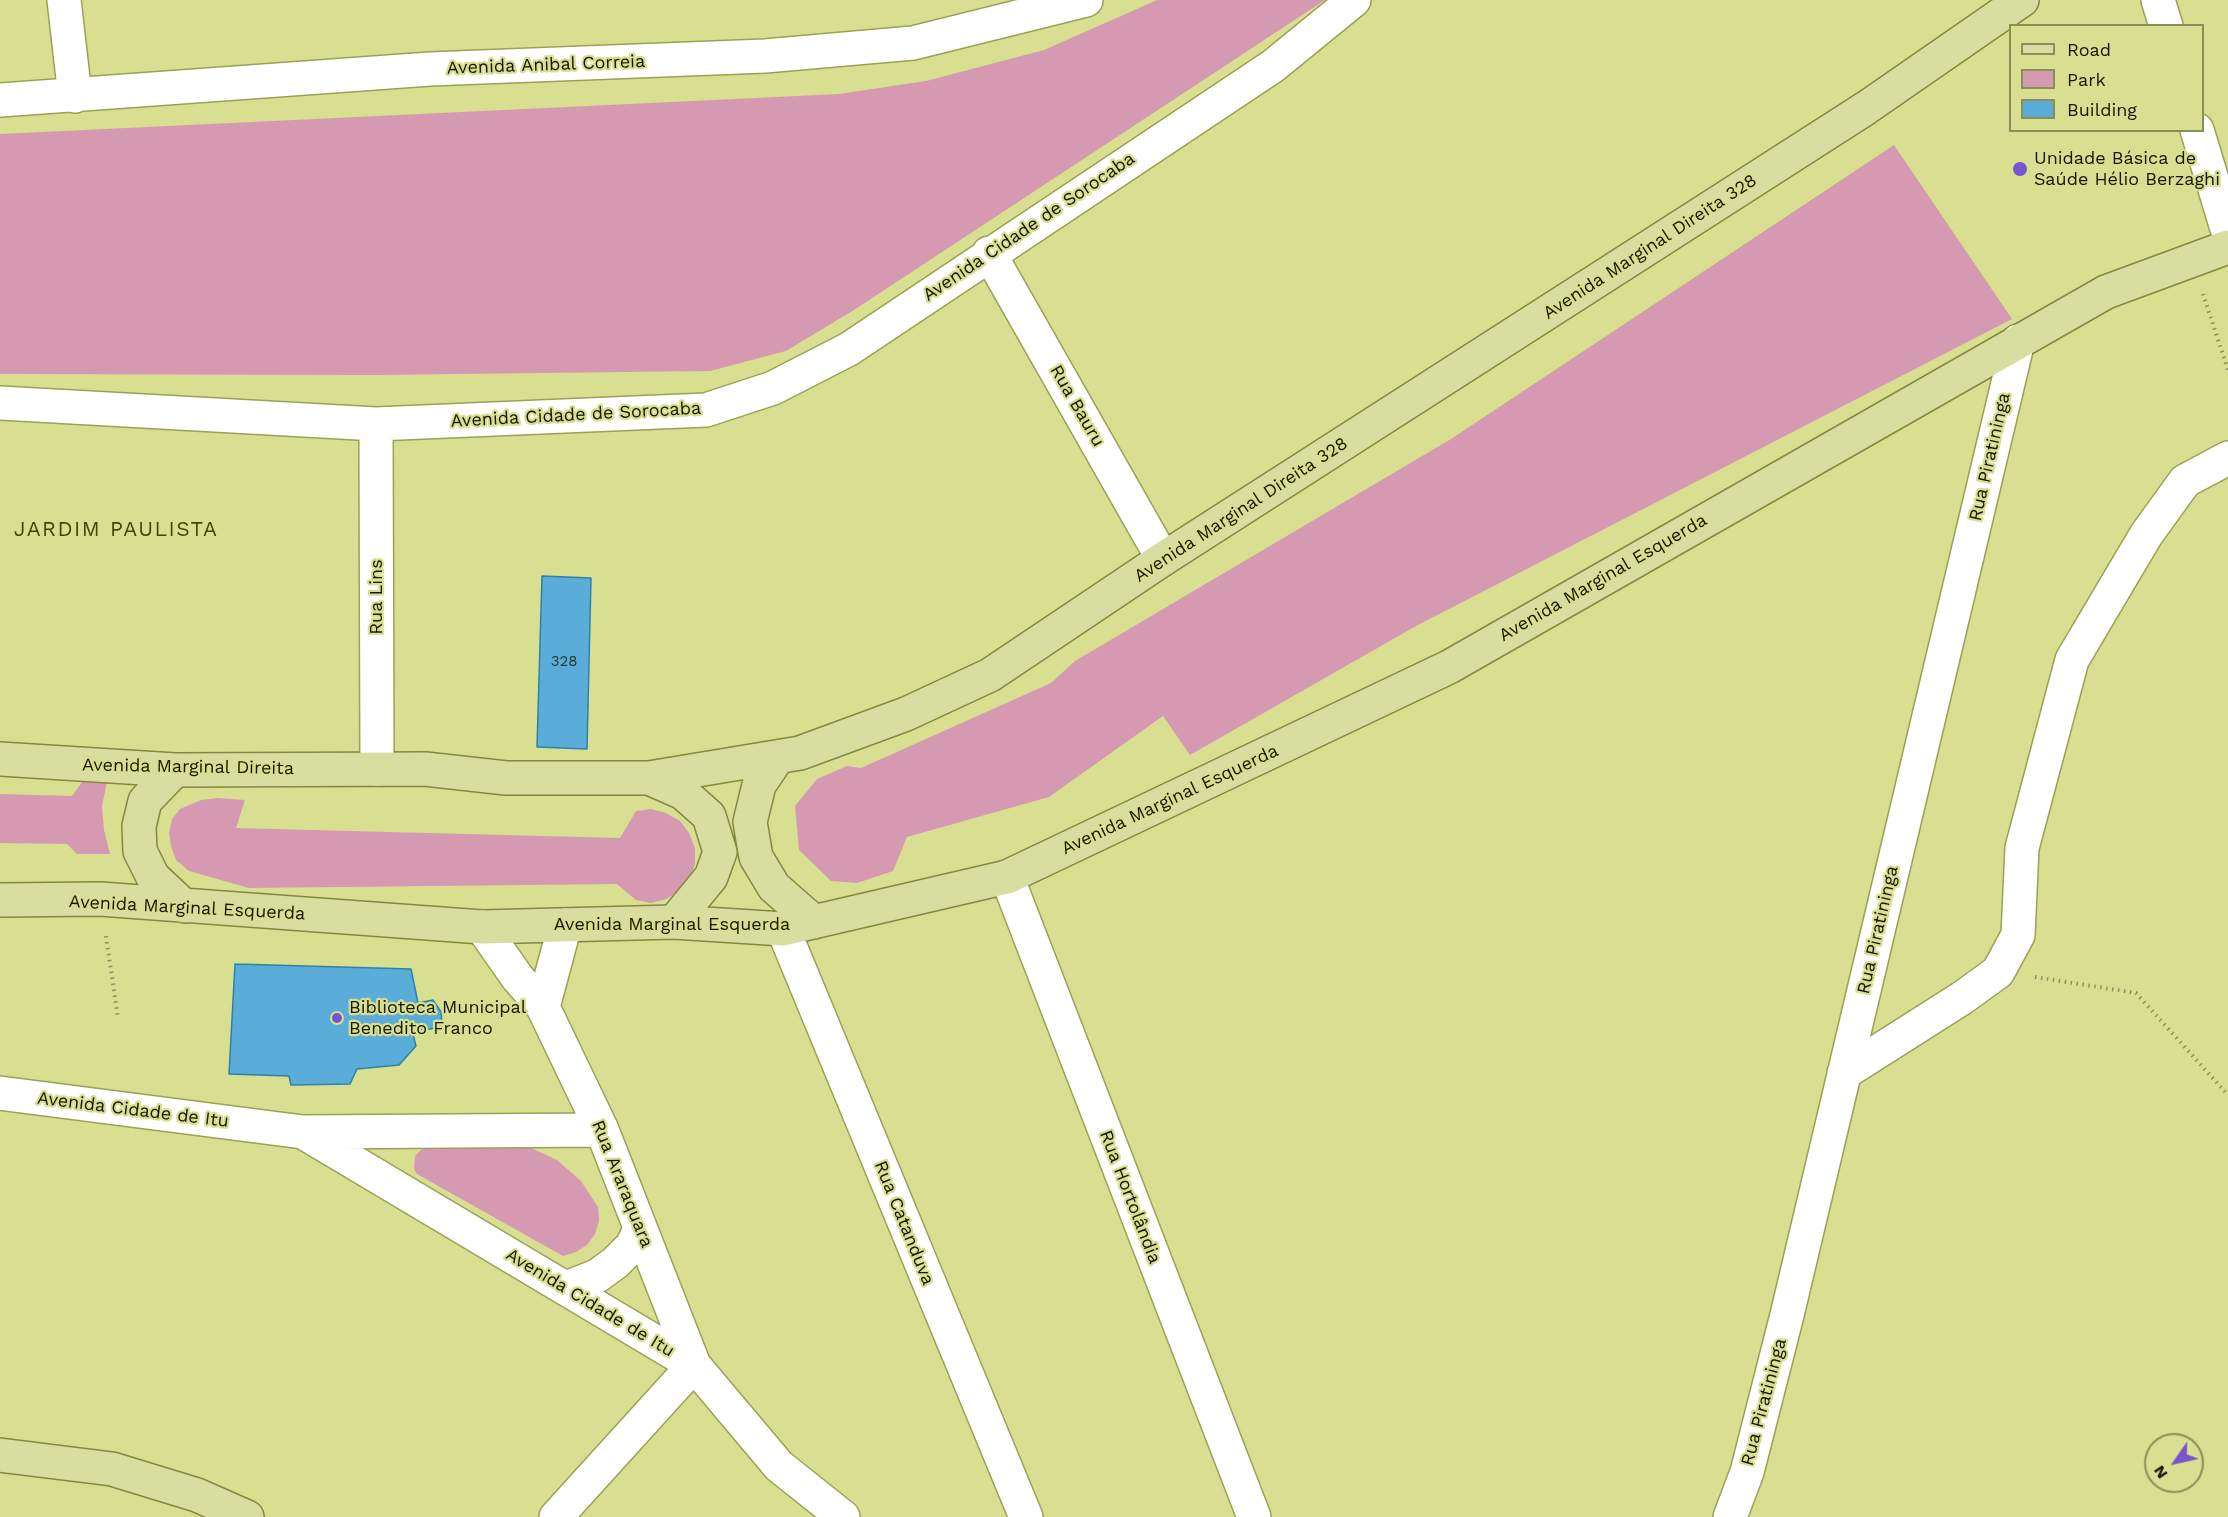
<!DOCTYPE html>
<html>
<head>
<meta charset="utf-8">
<style>
	body { margin:0 }
	#map { position:relative; width:2228px; height:1517px; overflow:hidden; background:#d8df91; font-family:"Work Sans",sans-serif }
	canvas { display:block }
	.legend { position:absolute; left:2009px; top:24px; width:195px; height:108px; box-sizing:border-box; background:#d8df91; border:2px solid #8a8f57; margin:0; padding:8px 10px; list-style:none; font-size:18px; color:#151700 }
	.legend li { display:flex; align-items:center; gap:12px; height:30px }
	.legend b { width:30px; border:2px solid #8a8f57 }
	.north { position:absolute; left:2144px; top:1433px; width:60px; height:60px; box-sizing:border-box; background:#d8df91; border:2px solid #8a8f57; border-radius:50%; rotate:236deg; font-size:16px; font-weight:700; line-height:24px; text-align:center; color:#151700 }
	.north::after { content:''; display:block; margin:auto; width:21px; height:27px; background:#7854ce; clip-path:polygon(50% 0,100% 100%,50% 72%,0 100%) }
</style>
</head>
<body>
<div id="map">
<canvas width="2228" height="1517"></canvas>
<ul class="legend">
<li><b style="height:8px;background:#d8dda0"></b>Road</li>
<li><b style="height:16px;background:#d59ab2"></b>Park</li>
<li><b style="height:16px;background:#59add8"></b>Building</li>
</ul>
<div class="north">N</div>
</div>
<script>
const ctx = document.querySelector('canvas').getContext('2d');
ctx.lineJoin = 'round';
function fillPath(path, color) {
  ctx.fillStyle = color;
  ctx.fill(path, 'evenodd');
}
function poly(rows) {
  const path = new Path2D();
  for (const r of rows) {
    path.moveTo(r[0], r[1]);
    for (let i = 2; i < r.length; i += 2) path.lineTo(r[i], r[i + 1]);
  }
  return path;
}
function strokePath(path, color, width, dash) {
  ctx.strokeStyle = color;
  ctx.lineWidth = width;
  ctx.lineCap = dash ? 'butt' : 'round';
  ctx.setLineDash(dash || []);
  ctx.stroke(path);
}
function drawText(font, color, halo, rows, align = 'center') {
  ctx.font = font + ' "Work Sans",sans-serif';
  ctx.lineWidth = 4.5;
  ctx.setLineDash([]);
  ctx.textBaseline = 'middle';
  ctx.strokeStyle = halo;
  ctx.fillStyle = color;
  for (const [text, x, y, turn = 0] of rows) {
    ctx.save();
    ctx.translate(x, y);
    ctx.rotate((+turn || 0) * Math.PI / 180);
    ctx.textAlign = isNaN(turn) ? turn : align;
    if (halo) ctx.strokeText(text, 0, 0);
    ctx.fillText(text, 0, 0);
    ctx.restore();
  }
}
const green = poly([
	[1157,0,1325,0,854,310,786,351,710,371,375,375,0,374,0,134,839,94,926,81,1044,50],
	[1894,145,2012,319,1416,626,1190,755,1163,716,1049,797,907,837,893,871,857,883,831,881,799,850,795,806,817,779,847,766,861,768,1051,683,1075,661,1451,439],
	[82,782,107,782,102,806,104,830,110,854,77,854,67,844,0,843,0,794,72,796],
	[218,798,245,800,236,828,620,838,636,811,651,809,666,813,680,821,689,833,695,848,695,864,690,879,680,891,666,899,651,903,636,900,617,884,249,888,189,871,176,860,171,846,169,833,172,819,180,809,201,800],
	[496,1143,527,1146,557,1160,581,1181,598,1207,599,1221,595,1234,587,1245,576,1252,563,1256,417,1174,414,1169,415,1156,422,1149]
]);
const building = poly([
	[542,576,591,578,587,749,537,747,542,576],
	[235,964,411,969,418,1003,433,1000,441,1012,442,1025,431,1029,412,1030,416,1046,399,1065,357,1069,350,1084,291,1085,289,1076,229,1074,235,964]
]);
const path = poly([
	[2203,294,2228,370],
	[106,936,118,1018],
	[2035,977,2136,993,2228,1095]
]);
const minor = poly([
	[64,0,75,96],
	[2158,0,2166,26],
	[0,100,430,69,765,56,913,43,1086,0],
	[2197,130,2228,232],
	[989,253,1163,559],
	[0,403,376,424,706,410,773,388,849,349,1273,66,1354,0],
	[376,424,377,769],
	[1007,877,1254,1517],
	[482,927,517,977,543,1007,602,1130,694,1365],
	[783,929,1026,1517],
	[543,1007,565,925],
	[1844,1073,1962,998,1998,972,2018,935,2022,848,2072,660,2146,535,2185,481,2228,458],
	[0,1093,303,1132,694,1365,779,1466,843,1517],
	[303,1132,602,1130],
	[566,1288,597,1276,615,1263,632,1246,640,1229],
	[556,1517,694,1365],
	[1730,1517,1747,1472,1787,1315,2018,341]
]);
const major = poly([
	[778,757,759,785,750,822,756,857,774,887,814,922],
	[0,759,175,770,425,769,506,778,649,778,800,753,906,714,990,675,1163,559,1866,108,2022,0],
	[175,770,145,801,139,826,140,851,153,877,184,906],
	[649,778,683,793,709,816,720,852,711,877,674,922],
	[0,900,100,899,482,927,674,922,783,929,1007,877,1449,667,2106,292,2228,247],
	[0,1455,112,1469,197,1495,247,1517]
]);
const markers = [
	[2020,169,8,"#7854ce"],
	[337,1018,6,"#7854ce"]
];
const numberNames = [
	["328",564,662]
];
const streetNames = [
	["Avenida Anibal Correia",546,65,-2],
	["Avenida Cidade de Sorocaba",1029,227,-34],
	["Avenida Marginal Direita 328",1650,247,-33],
	["Rua Bauru",1077,406,60],
	["Avenida Cidade de Sorocaba",576,415,-3],
	["Rua Piratininga",1990,457,-77],
	["Avenida Marginal Direita 328",1241,510,-33],
	["Avenida Marginal Esquerda",1603,578,-30],
	["Rua Lins",377,597,-90],
	["Avenida Marginal Direita",188,767,1],
	["Avenida Marginal Esquerda",1170,800,-25],
	["Avenida Marginal Esquerda",187,908,3],
	["Avenida Marginal Esquerda",672,925],
	["Rua Piratininga",1878,930,-77],
	["Avenida Cidade de Itu",133,1110,7],
	["Rua Araraquara",622,1184,68],
	["Rua Hortolândia",1130,1197,69],
	["Rua Catanduva",904,1223,68],
	["Avenida Cidade de Itu",590,1303,31],
	["Rua Piratininga",1764,1402,-75]
];
const poiNames = [
	["Unidade Básica de",2034,159],
	["Saúde Hélio Berzaghi",2034,180],
	["Biblioteca Municipal",349,1008],
	["Benedito Franco",349,1029]
];
const quarterNames = [
	["JARDIM PAULISTA",116,530]
];
fillPath(green, '#d59ab2');
fillPath(building, '#59add8');
strokePath(building, '#2d82aa', 1.5);
strokePath(minor, '#9ba155', 36);
strokePath(major, '#83893f', 36);
strokePath(path, '#8d9259', 4, [1.5, 4.5]);
strokePath(minor, '#fff', 33);
strokePath(major, '#d8dda0', 33);
for (const [x, y, r, color] of markers) {
  const dot = new Path2D();
  dot.arc(x, y, r, 0, 2 * Math.PI);
  ctx.fillStyle = color;
  ctx.fill(dot);
  strokePath(dot, '#d8df91', 2);
}
drawText('15px', '#263c36', null, numberNames);
drawText('18px', '#151700', '#d8df91', streetNames);
drawText('18px', '#151700', '#d8df91', poiNames, 'left');
ctx.letterSpacing = '1.5px';
drawText('21px', '#424606', '#d8df91', quarterNames);
ctx.letterSpacing = '0px';
</script>
</body>
</html>
